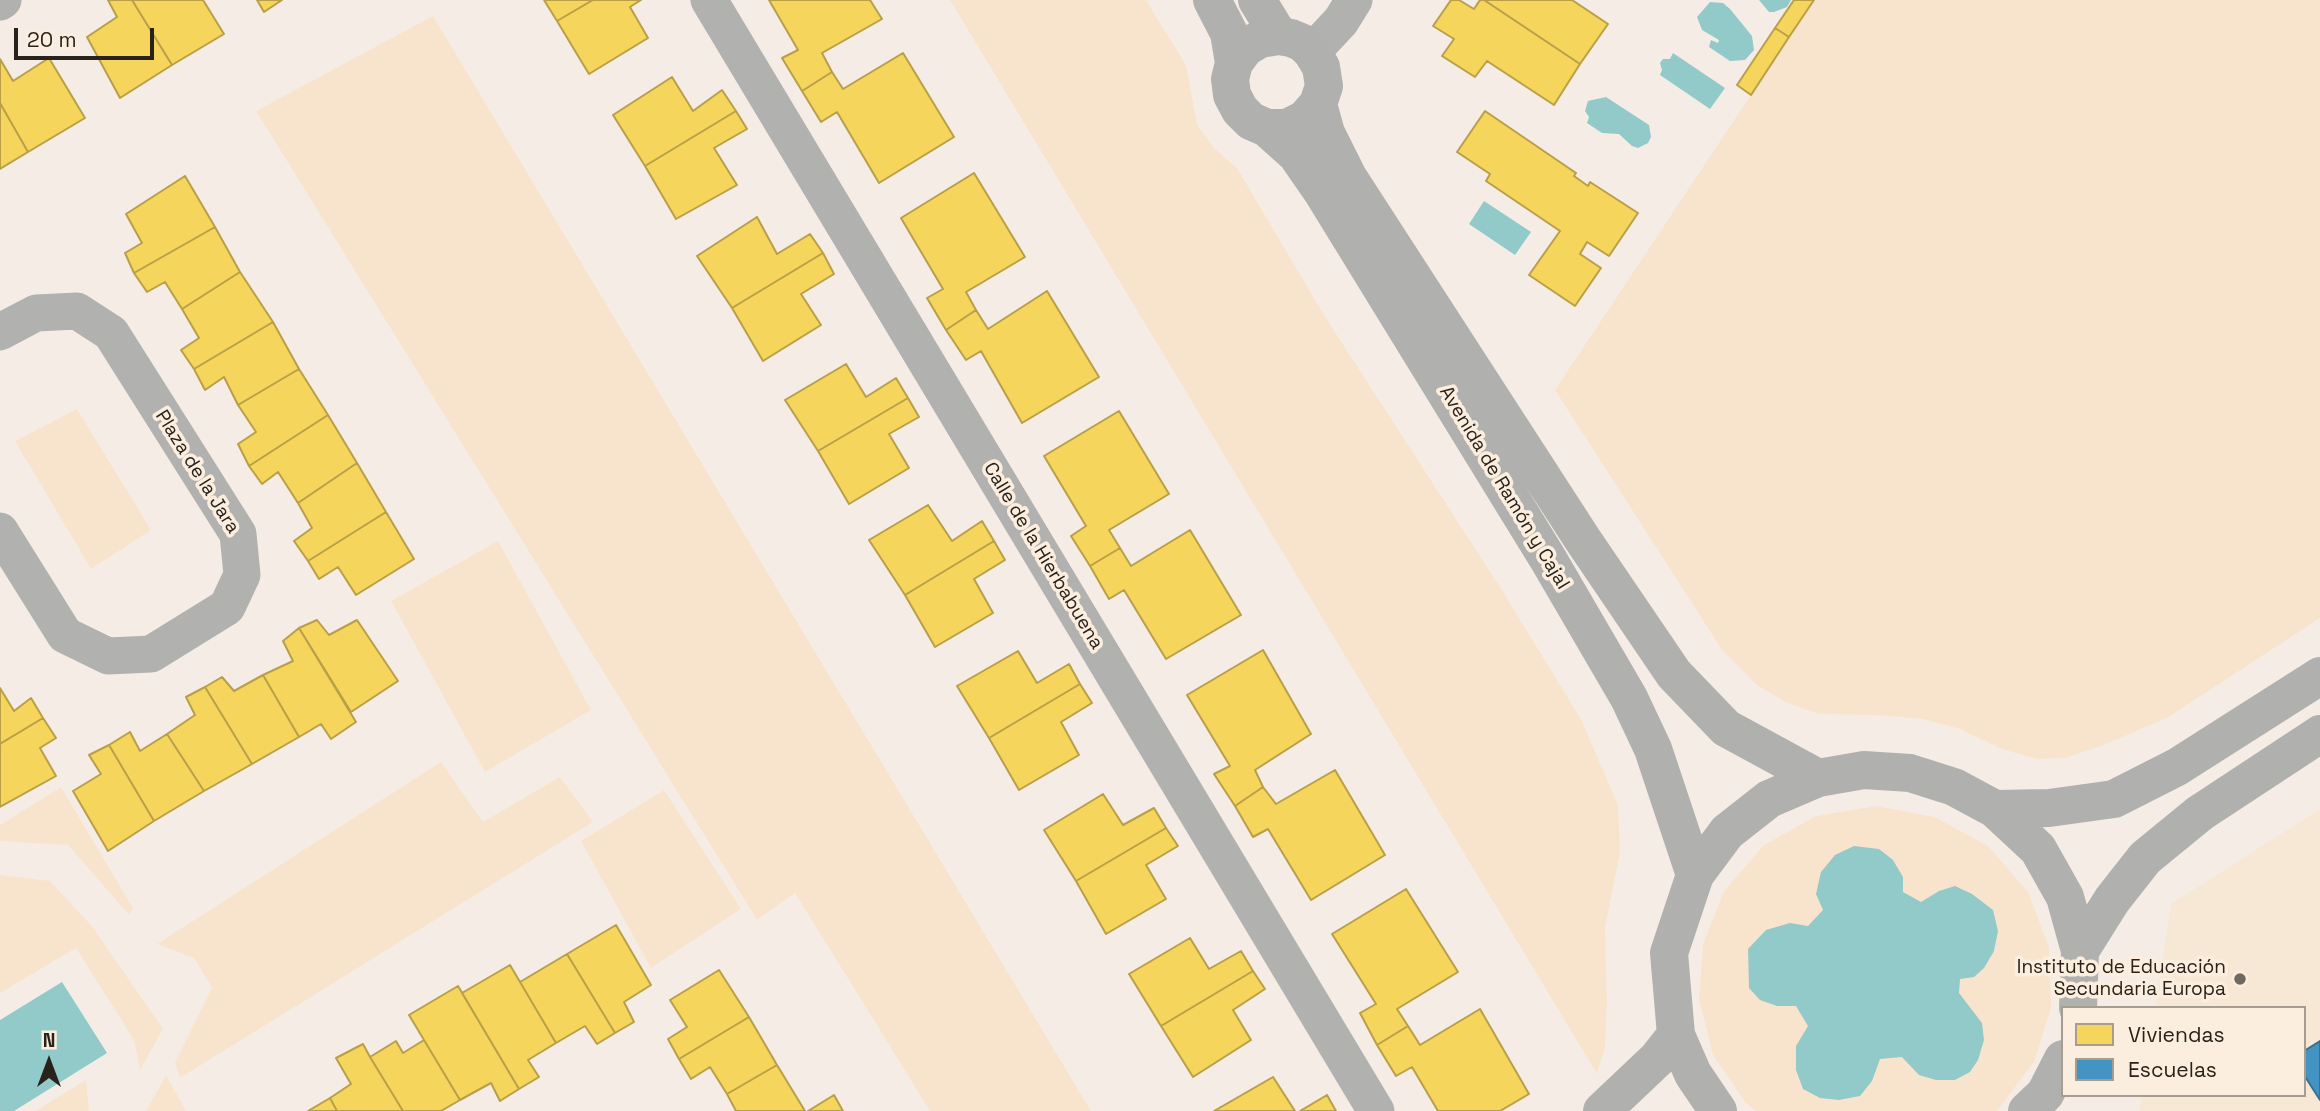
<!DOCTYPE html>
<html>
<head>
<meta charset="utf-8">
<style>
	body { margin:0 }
	#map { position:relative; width:2320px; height:1111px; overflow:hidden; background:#f5ede5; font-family:"Space Grotesk",sans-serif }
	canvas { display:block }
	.legend { position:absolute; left:2061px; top:1006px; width:245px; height:91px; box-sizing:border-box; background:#fceede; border:2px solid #a79c90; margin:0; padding:9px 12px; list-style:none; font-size:21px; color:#28221a }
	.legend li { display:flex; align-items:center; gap:14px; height:35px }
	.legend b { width:35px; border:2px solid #a79c90 }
	.north { position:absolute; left:14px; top:1027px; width:70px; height:70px; -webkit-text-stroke:5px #fceede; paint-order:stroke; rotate:0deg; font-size:19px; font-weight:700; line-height:28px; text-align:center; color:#28221a }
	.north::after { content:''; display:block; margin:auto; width:24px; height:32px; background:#28221a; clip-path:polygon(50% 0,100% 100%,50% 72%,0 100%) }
	.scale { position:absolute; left:14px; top:28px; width:140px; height:32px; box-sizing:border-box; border:4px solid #28221a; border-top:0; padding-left:9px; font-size:21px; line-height:24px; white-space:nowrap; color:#28221a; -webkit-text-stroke:5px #fceede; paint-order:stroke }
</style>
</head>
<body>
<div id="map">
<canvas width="2320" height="1111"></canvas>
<ul class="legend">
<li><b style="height:19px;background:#f6d55c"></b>Viviendas</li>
<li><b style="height:19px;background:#4393c3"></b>Escuelas</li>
</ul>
<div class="north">N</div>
<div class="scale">20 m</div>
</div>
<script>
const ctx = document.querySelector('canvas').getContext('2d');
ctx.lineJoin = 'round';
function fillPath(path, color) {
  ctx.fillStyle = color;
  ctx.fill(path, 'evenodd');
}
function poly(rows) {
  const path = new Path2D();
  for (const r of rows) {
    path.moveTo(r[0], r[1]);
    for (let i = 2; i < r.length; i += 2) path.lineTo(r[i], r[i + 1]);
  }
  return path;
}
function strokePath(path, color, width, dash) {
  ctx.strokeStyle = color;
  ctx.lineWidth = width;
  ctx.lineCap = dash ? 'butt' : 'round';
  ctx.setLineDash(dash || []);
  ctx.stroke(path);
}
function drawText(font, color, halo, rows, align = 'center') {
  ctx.font = font + ' "Space Grotesk",sans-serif';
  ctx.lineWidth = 7;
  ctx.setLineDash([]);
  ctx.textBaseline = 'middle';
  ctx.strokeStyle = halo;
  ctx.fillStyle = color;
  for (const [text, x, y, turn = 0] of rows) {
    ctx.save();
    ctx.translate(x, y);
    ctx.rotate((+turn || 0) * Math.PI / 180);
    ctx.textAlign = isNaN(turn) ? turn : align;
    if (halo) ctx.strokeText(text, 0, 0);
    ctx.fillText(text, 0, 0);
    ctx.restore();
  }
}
const built = poly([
	[2320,809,2320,1111,2139,1111,2142,1095,2304,1095,2304,1008,2155,1008,2171,904]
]);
const green = poly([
	[950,0,1146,0,1186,65,1197,125,1215,149,1237,168,1324,315,1500,587,1581,719,1618,805,1620,852,1605,928,1607,1002,1605,1046,1597,1074],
	[1814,0,2320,0,2320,618,2167,718,2101,746,2065,758,2037,759,2002,749,1960,729,1923,719,1876,715,1819,714,1787,703,1757,685,1722,650,1555,390],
	[433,16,1091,1111,930,1111,795,893,757,920,256,111],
	[77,409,151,530,91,569,15,441],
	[498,541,591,710,485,772,391,601],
	[441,762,483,822,560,777,593,822,180,1078,175,1063,212,988,194,958,157,944],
	[61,787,133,908,129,915,68,845,0,841,0,825],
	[664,790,741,909,651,968,581,841],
	[1876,806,1935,817,1988,846,2028,892,2049,947,2051,1008,2034,1062,1997,1111,1756,1111,1745,1102,1713,1055,1699,1000,1703,944,1724,891,1764,845,1816,816],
	[0,875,50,881,92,926,163,1029,140,1070,134,1040,76,948,0,993],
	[166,1075,186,1111,146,1111],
	[86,1080,89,1111,35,1111]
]);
const water = poly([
	[1759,0,1791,0,1787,7,1774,12,1769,12],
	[1710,2,1723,3,1730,9,1752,36,1754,50,1745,60,1730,61,1709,47,1711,40,1718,43,1719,40,1702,30,1697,17],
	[1673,53,1725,88,1710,109,1660,75,1662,70,1660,63,1663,59,1670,59],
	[1606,97,1649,125,1651,137,1648,143,1638,148,1632,146,1619,134,1602,133,1587,123,1589,117,1585,111,1588,101],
	[1484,201,1531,232,1515,255,1469,224],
	[1854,846,1879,849,1893,860,1903,877,1903,892,1921,902,1939,891,1955,886,1972,894,1993,910,1998,931,1994,951,1984,968,1974,977,1960,979,1959,993,1982,1023,1984,1040,1978,1060,1970,1072,1955,1080,1936,1080,1919,1075,1902,1057,1880,1059,1872,1081,1860,1096,1839,1100,1820,1098,1803,1089,1796,1070,1796,1046,1808,1026,1796,1006,1777,1006,1760,1000,1749,988,1748,949,1766,930,1790,923,1808,926,1823,910,1816,894,1821,872,1835,855],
	[62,982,107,1053,14,1111,0,1111,0,1020]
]);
const homes = poly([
	[108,0,132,0,172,65,120,98,87,37,117,17,108,0],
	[132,0,203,0,224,34,172,65,132,0],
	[257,0,282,0,264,12,257,0],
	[544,0,593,0,557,21,544,0],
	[593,0,641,0,630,7,648,38,589,74,557,21,593,0],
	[769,0,870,0,882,19,822,53,832,72,802,91,782,58,798,50,769,0],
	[1451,0,1459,0,1474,9,1480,0,1484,0,1580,64,1554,105,1487,61,1475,77,1442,56,1454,39,1433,26,1451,0],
	[1484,0,1572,0,1608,24,1580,64,1484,0],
	[1794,0,1814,0,1789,37,1775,28,1794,0],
	[1775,28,1789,37,1751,95,1737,85,1775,28],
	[903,53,954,137,879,183,837,112,821,122,802,91,832,72,843,89,903,53],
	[49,58,85,118,28,152,0,103,0,59,13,81,49,58],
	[672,77,693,111,722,90,736,111,645,166,613,115,672,77],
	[0,103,28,152,0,169,0,103],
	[736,111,747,129,714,148,737,185,676,219,645,166,736,111],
	[1485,111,1576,173,1574,176,1588,186,1590,182,1638,213,1609,256,1587,242,1580,254,1601,268,1575,306,1529,275,1560,231,1486,181,1490,174,1457,152,1485,111],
	[974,173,1025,257,966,292,976,310,946,330,927,298,943,289,901,218,974,173],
	[185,176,215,227,134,273,125,253,142,243,126,214,185,176],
	[757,217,777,254,810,234,823,253,732,308,697,256,757,217],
	[215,227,240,272,182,309,165,282,147,292,134,273,215,227],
	[823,253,834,274,801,294,821,325,763,361,732,308,823,253],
	[240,272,273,322,194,369,181,350,199,338,182,309,240,272],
	[1047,291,1099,377,1022,423,981,351,966,360,946,330,976,310,988,329,1047,291],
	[273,322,299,369,238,405,224,377,205,390,194,369,273,322],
	[846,364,866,397,896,378,908,398,818,451,785,400,846,364],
	[299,369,328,415,249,466,238,444,256,432,238,405,299,369],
	[908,398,919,417,889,434,909,468,849,504,818,451,908,398],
	[1119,411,1169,494,1109,530,1120,548,1090,566,1071,536,1086,526,1044,456,1119,411],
	[328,415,357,463,298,503,278,472,262,484,249,466,328,415],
	[357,463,386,512,308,561,294,541,312,528,298,503,357,463],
	[928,505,952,541,982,521,994,541,905,595,869,540,928,505],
	[386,512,414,559,356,595,338,567,319,579,308,561,386,512],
	[1190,530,1241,615,1166,659,1124,590,1109,599,1090,566,1120,548,1131,566,1190,530],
	[994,541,1005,560,974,579,993,613,935,647,905,595,994,541],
	[317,620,329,635,357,620,398,681,351,712,299,628,317,620],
	[299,628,356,722,331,739,321,724,299,737,263,675,293,661,283,641,299,628],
	[1263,650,1311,734,1255,770,1263,787,1235,806,1214,774,1230,766,1187,695,1263,650],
	[1018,651,1037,683,1069,664,1080,684,989,738,957,686,1018,651],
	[263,675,299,737,252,764,205,687,222,677,234,691,263,675],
	[1080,684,1092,703,1061,722,1079,755,1019,790,989,738,1080,684],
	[205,687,252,764,204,791,167,734,195,715,186,697,205,687],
	[0,688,14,711,31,698,43,718,0,744,0,688],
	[43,718,56,738,40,748,56,776,0,807,0,744,43,718],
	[130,732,140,751,167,734,204,791,154,821,109,745,130,732],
	[109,745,154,821,108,851,73,791,101,774,89,755,109,745],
	[1335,770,1385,855,1311,900,1268,829,1253,837,1235,806,1263,787,1276,804,1335,770],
	[1103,794,1123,825,1154,808,1166,828,1076,881,1044,830,1103,794],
	[1166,828,1178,846,1146,865,1166,899,1106,934,1076,881,1166,828],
	[1406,889,1458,972,1397,1009,1408,1026,1377,1045,1360,1013,1376,1004,1332,934,1406,889],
	[616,925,651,985,624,1002,634,1022,615,1033,567,954,616,925],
	[1190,938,1209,969,1241,951,1253,971,1161,1026,1129,974,1190,938],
	[567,954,615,1033,597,1044,585,1026,556,1043,520,982,567,954],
	[510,965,556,1043,528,1060,539,1077,519,1089,462,993,510,965],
	[719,970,749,1017,679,1059,668,1039,687,1027,670,1000,719,970],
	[1253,971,1265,989,1233,1010,1251,1040,1193,1077,1161,1026,1253,971],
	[458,986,519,1089,500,1101,491,1083,460,1100,409,1015,458,986],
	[1480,1009,1529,1094,1500,1111,1438,1111,1412,1067,1396,1076,1377,1045,1408,1026,1420,1045,1480,1009],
	[749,1017,777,1065,727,1094,710,1067,691,1079,679,1059,749,1017],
	[424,1040,460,1100,441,1111,403,1111,370,1057,396,1041,403,1053,424,1040],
	[363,1044,370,1057,403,1111,337,1111,330,1098,351,1084,336,1058,363,1044],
	[777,1065,805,1111,736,1111,727,1094,777,1065],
	[1273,1077,1295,1111,1214,1111,1273,1077],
	[834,1095,843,1111,808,1111,834,1095],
	[1327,1095,1336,1111,1300,1111,1327,1095],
	[330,1098,337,1111,308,1111,330,1098]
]);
const schools = poly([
	[2320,1041,2320,1100,2304,1075,2304,1051,2320,1041]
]);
const street = poly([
	[709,0,1376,1111],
	[0,2,3,0],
	[1312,52,1341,21,1354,0],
	[0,332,36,313,77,311,111,333,238,534,242,575,227,607,151,654,108,656,65,635,0,531]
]);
const secondary = poly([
	[1212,0,1229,33,1234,63],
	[1257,0,1279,36],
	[1318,104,1326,133,1348,177,1583,540,1674,674,1726,728,1818,778],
	[1267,128,1287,128,1305,119,1318,104,1324,86,1321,67,1312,52,1303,43,1291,38,1279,36,1260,39,1245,48,1234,63,1230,79,1232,95,1240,110,1251,121,1267,128,1296,154,1323,193,1548,559,1629,698,1653,749,1695,875],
	[1995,809,2049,808,2114,799,2177,767,2320,676],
	[2080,951,2112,900,2145,858,2200,813,2320,734],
	[1602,1111,1657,1059,1676,1035],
	[1718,1111,1693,1074,1676,1035,1669,953,1695,875,1727,832,1769,799,1818,778,1864,770,1910,773,1954,787,1995,809,2038,849,2065,897,2080,951,2078,1008],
	[2027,1111,2045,1094,2063,1059]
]);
const markers = [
	[2240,979,7,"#706961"]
];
const streetNames = [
	["Plaza de la Jara",197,472,58],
	["Avenida de Ramón y Cajal",1504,488,59],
	["Calle de la Hierbabuena",1043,556,59]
];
const poiNames = [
	["Instituto de Educación",2226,968],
	["Secundaria Europa",2226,990]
];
fillPath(built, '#f7e8d5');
fillPath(green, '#f8e4cd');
fillPath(water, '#92c9c9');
fillPath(homes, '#f6d55c');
strokePath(homes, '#b89f48', 2);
fillPath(schools, '#4393c3');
strokePath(schools, '#3b7190', 2);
strokePath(street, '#b1b2af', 37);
strokePath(secondary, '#b0b1ae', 38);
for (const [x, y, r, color] of markers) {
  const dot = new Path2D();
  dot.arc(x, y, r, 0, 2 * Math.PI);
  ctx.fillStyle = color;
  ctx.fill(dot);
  strokePath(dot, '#fceede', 2.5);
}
drawText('19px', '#28221a', '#fceede', streetNames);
drawText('19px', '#28221a', '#fceede', poiNames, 'right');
</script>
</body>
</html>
